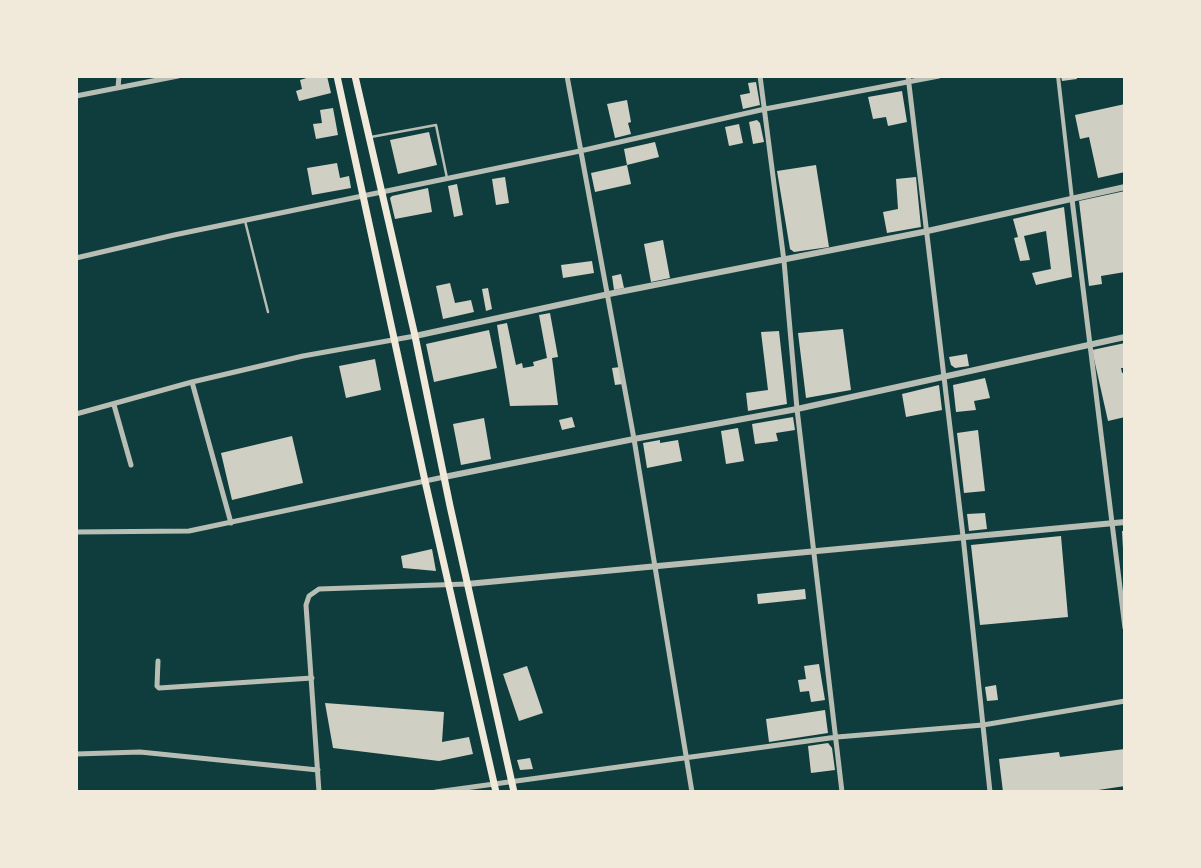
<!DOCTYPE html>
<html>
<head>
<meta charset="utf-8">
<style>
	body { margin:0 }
	#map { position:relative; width:1201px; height:868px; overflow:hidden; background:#0f3d3e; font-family:"Asap Condensed",sans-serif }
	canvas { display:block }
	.frame { position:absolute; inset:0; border:78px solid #f1e9da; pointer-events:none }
</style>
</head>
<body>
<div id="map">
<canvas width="1201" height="868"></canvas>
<div class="frame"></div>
</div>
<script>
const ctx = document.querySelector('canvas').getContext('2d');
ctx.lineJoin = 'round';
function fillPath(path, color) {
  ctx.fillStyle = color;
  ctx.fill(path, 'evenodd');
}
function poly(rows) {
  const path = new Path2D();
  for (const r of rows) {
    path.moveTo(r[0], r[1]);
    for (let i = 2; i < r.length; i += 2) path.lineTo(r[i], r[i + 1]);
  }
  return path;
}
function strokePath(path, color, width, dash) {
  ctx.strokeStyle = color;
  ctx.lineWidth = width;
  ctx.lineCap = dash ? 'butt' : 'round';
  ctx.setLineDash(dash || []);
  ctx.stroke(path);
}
const building = poly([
	[313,76,327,76,331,93,299,101,296,91,302,89,300,80],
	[1061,76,1076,76,1077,79,1062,81],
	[756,82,760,105,743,109,740,95,750,93,748,83],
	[902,91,907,122,888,126,886,117,873,119,868,97],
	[627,100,631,122,628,123,631,134,615,138,607,104],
	[1125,104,1125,172,1098,178,1089,137,1080,139,1075,115],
	[333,108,338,135,316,139,313,124,322,123,320,110],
	[757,120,760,123,764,142,753,144,749,122],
	[739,124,743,143,729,146,725,127],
	[429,132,437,165,398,174,390,140],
	[655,142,659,157,627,165,631,184,595,192,591,173,627,165,624,149],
	[337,163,340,178,349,176,351,188,312,195,307,168],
	[816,165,829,247,794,252,790,249,777,171],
	[505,177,509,203,496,205,492,179],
	[916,177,921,227,887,233,883,212,898,209,896,179],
	[457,184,463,215,454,217,448,186],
	[428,188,432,212,395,219,390,198,392,196],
	[1125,191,1125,272,1101,276,1102,284,1089,286,1079,201],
	[1064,207,1072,277,1036,285,1032,273,1051,269,1046,231,1024,236,1030,260,1020,261,1014,238,1018,237,1013,219],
	[663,240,670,278,651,282,644,244],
	[592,261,594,273,563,278,561,265],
	[621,274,624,288,614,290,612,276],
	[450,283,455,303,471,300,474,312,443,319,436,286],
	[488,288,492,309,486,311,482,289],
	[550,313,558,357,552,358,558,405,510,406,497,325,507,323,516,365,522,363,523,368,534,366,533,362,547,358,539,315],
	[843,329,851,390,806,398,798,333],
	[489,330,497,368,434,382,426,344],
	[779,331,787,404,748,411,746,393,768,390,761,332],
	[1125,343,1125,368,1121,368,1122,373,1125,372,1125,417,1108,421,1092,350],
	[967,354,969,366,955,368,951,365,949,357],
	[375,359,381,390,346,398,339,366],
	[620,367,623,384,615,385,612,368],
	[985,378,990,398,974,401,976,410,956,412,953,385],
	[939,385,942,410,906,417,902,394],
	[572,417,575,427,562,430,559,420],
	[793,417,795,430,776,433,778,441,755,444,752,424],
	[484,418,491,459,461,465,453,424],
	[738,428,744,461,726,464,721,431],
	[978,430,985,491,964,493,957,433],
	[292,436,303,483,232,500,221,453],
	[660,440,660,443,678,440,682,461,647,468,643,443],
	[985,513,987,529,969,531,967,514],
	[1122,531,1125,531,1125,549,1123,549],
	[1061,536,1068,617,980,625,971,545],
	[432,549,436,571,403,568,401,556],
	[805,589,806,599,758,604,757,594],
	[819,664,825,700,811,702,809,691,800,692,798,680,806,679,804,666],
	[527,666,543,713,519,721,503,674],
	[996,685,998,700,987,701,985,687],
	[325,703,444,712,442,742,469,737,473,754,439,761,333,748],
	[825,710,828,733,769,742,766,719],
	[828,743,832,748,835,770,811,773,808,746],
	[1125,749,1125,786,1085,792,1003,792,999,759,1059,752,1060,757],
	[530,758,533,769,520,770,517,760]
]);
const service = poly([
	[371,137,436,125,447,178],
	[245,221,268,312]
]);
const pedestrian = poly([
	[1058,76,1072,199]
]);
const minor = poly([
	[567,76,634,439,692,792],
	[760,76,784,261,797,409,842,792],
	[908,76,963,536,990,792],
	[118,88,119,76],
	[76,96,178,76],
	[1072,199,1125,628],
	[76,258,174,235,580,151,765,109,939,76],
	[192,382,231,523],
	[114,405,131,465],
	[76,414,192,382,303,356,415,336],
	[76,532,189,531,444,477],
	[158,661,157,686,159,688,312,678],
	[76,754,140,752,318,770],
	[319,792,306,605,309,596,319,589,467,584],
	[436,792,837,737,983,725,1125,701]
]);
const tertiary = poly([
	[415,336,609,294,923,232,1125,187],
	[444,477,634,439,797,409,1125,337],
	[467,584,1125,522]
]);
const secondary = poly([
	[337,76,425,481,496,792],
	[355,76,415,336,450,506,514,792]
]);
fillPath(building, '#cfcfc3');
strokePath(service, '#b8beb3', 2.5);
strokePath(pedestrian, '#b8beb3', 4);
strokePath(minor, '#b8beb3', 5);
strokePath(tertiary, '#b8beb3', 6);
strokePath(secondary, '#f1e9da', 7);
</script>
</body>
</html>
